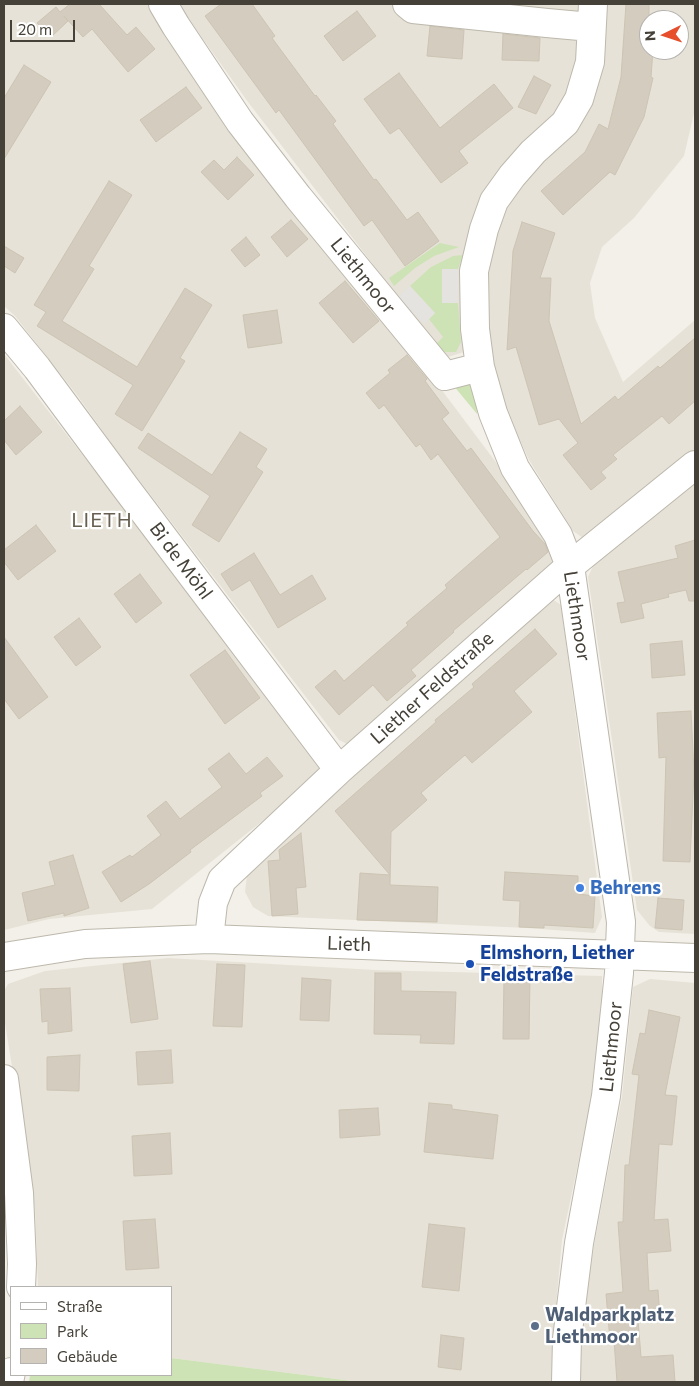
<!DOCTYPE html>
<html>
<head>
<meta charset="utf-8">
<style>
	body { margin:0 }
	#map { position:relative; width:699px; height:1386px; overflow:hidden; background:#f3f0e9; font-family:Commissioner,sans-serif }
	canvas { display:block }
	.frame { position:absolute; inset:0; border:5px solid #454138; pointer-events:none }
	.legend { position:absolute; left:10px; top:1286px; width:162px; height:90px; box-sizing:border-box; background:#fff; border:1px solid #b5b3af; margin:0; padding:6px 9px; list-style:none; font-size:15px; color:#454138 }
	.legend li { display:flex; align-items:center; gap:10px; height:25px }
	.legend b { width:25px; border:1px solid #b5b3af }
	.north { position:absolute; left:639px; top:10px; width:50px; height:50px; box-sizing:border-box; background:#fff; border:1px solid #b5b3af; border-radius:50%; rotate:266deg; font-size:14px; font-weight:700; line-height:20px; text-align:center; color:#454138 }
	.north::after { content:''; display:block; margin:auto; width:18px; height:22px; background:#e64e2c; clip-path:polygon(50% 0,100% 100%,50% 72%,0 100%) }
	.scale { position:absolute; left:10px; top:20px; width:65px; height:22px; box-sizing:border-box; border:2px solid #454138; border-top:0; padding-left:6px; font-size:15px; line-height:18px; white-space:nowrap; color:#454138; -webkit-text-stroke:4px #fff; paint-order:stroke }
</style>
</head>
<body>
<div id="map">
<canvas width="699" height="1386"></canvas>
<div class="frame"></div>
<ul class="legend">
<li><b style="height:6px;background:#fff"></b>Straße</li>
<li><b style="height:14px;background:#cde3b5"></b>Park</li>
<li><b style="height:14px;background:#d3ccbf"></b>Gebäude</li>
</ul>
<div class="north">N</div>
<div class="scale">20 m</div>
</div>
<script>
const ctx = document.querySelector('canvas').getContext('2d');
ctx.lineJoin = 'round';
function fillPath(path, color) {
  ctx.fillStyle = color;
  ctx.fill(path, 'evenodd');
}
function poly(rows) {
  const path = new Path2D();
  for (const r of rows) {
    path.moveTo(r[0], r[1]);
    for (let i = 2; i < r.length; i += 2) path.lineTo(r[i], r[i + 1]);
  }
  return path;
}
function strokePath(path, color, width, dash) {
  ctx.strokeStyle = color;
  ctx.lineWidth = width;
  ctx.lineCap = dash ? 'butt' : 'round';
  ctx.setLineDash(dash || []);
  ctx.stroke(path);
}
function drawText(font, color, halo, rows, align = 'center') {
  ctx.font = font + ' Commissioner,sans-serif';
  ctx.lineWidth = 4.5;
  ctx.setLineDash([]);
  ctx.textBaseline = 'middle';
  ctx.strokeStyle = halo;
  ctx.fillStyle = color;
  for (const [text, x, y, turn = 0] of rows) {
    ctx.save();
    ctx.translate(x, y);
    ctx.rotate((+turn || 0) * Math.PI / 180);
    ctx.textAlign = isNaN(turn) ? turn : align;
    if (halo) ctx.strokeText(text, 0, 0);
    ctx.fillText(text, 0, 0);
    ctx.restore();
  }
}
const residential = poly([
	[4,4,148,4,169,38,381,309,495,461,556,549,553,561,361,740,349,745,339,740,119,454,77,395,15,316,4,306],
	[178,4,695,4,695,109,684,156,634,218,602,247,590,283,595,318,623,382,695,320,695,451,583,538,573,531,529,460,506,410,464,352,445,358,248,102],
	[649,20,679,20,679,50,649,50],
	[4,354,317,757,319,768,315,779,152,909,49,919,4,930],
	[695,481,695,934,659,932,650,926,637,910,588,577,595,562],
	[552,599,561,605,602,917,595,933,527,928,268,916,253,907,245,892,247,875,268,854],
	[168,958,375,970,602,976,602,999,592,1097,562,1240,553,1338,552,1382,360,1382,171,1358,171,1287,38,1287,35,1209,4,1017,4,991,8,984,45,971],
	[650,979,695,983,695,1382,579,1382,579,1341,594,1245,622,1097,633,987]
]);
const green = poly([
	[440,243,459,247,434,256,415,268,394,286,389,278],
	[463,255,458,269,442,269,442,303,458,303,461,342,456,352,444,352,435,345,443,337,429,319,435,313,410,286,431,267,453,256],
	[471,382,476,398,477,414,453,385],
	[171,1358,360,1382,29,1382,30,1375,171,1375]
]);
const parking = poly([
	[442,269,458,269,458,303,442,303],
	[410,286,435,313,424,324,398,297]
]);
const building = poly([
	[70,4,99,4,127,35,136,27,155,49,128,72,92,29,83,37,64,16,68,21,51,37,37,23,56,7,60,12,70,4],
	[221,4,252,4,275,36,272,38,315,96,316,95,336,121,333,124,374,180,376,179,407,220,418,212,439,241,405,266,372,220,364,226,279,110,276,113,205,16,221,4],
	[626,4,649,4,649,50,653,50,651,77,653,78,644,117,615,175,610,172,563,215,541,191,585,152,599,124,608,129,621,77,626,4],
	[357,11,376,36,343,61,324,36,357,11],
	[430,26,464,30,462,59,427,56,430,26],
	[503,34,540,38,539,61,502,60,503,34],
	[24,65,51,82,4,159,4,98,24,65],
	[399,73,440,128,494,84,513,108,459,151,468,163,441,183,399,128,390,134,364,99,399,73],
	[534,76,551,85,536,114,518,107,534,76],
	[186,87,202,108,156,142,140,120,186,87],
	[237,157,254,175,228,200,201,172,214,160,224,170,237,157],
	[109,181,132,195,89,266,94,269,62,321,137,367,185,288,212,305,180,358,185,361,142,431,115,414,133,385,37,326,46,312,34,305,109,181],
	[291,220,308,239,287,257,271,237,291,220],
	[522,222,555,233,540,278,551,278,549,321,581,424,615,396,618,400,658,366,660,368,695,338,695,401,669,424,662,416,613,455,617,459,601,472,606,478,591,490,563,455,578,443,559,419,539,425,516,347,507,350,513,251,522,222],
	[246,237,260,255,245,267,231,250,246,237],
	[4,246,24,258,15,273,4,266,4,246],
	[345,281,379,321,353,343,319,303,345,281],
	[277,310,282,343,248,348,243,315,277,310],
	[407,355,427,379,425,381,449,413,442,419,467,451,471,448,533,531,545,544,548,552,527,570,526,569,453,631,454,632,411,670,416,676,387,701,373,685,339,715,315,687,335,670,344,681,408,625,406,623,447,588,445,585,500,537,438,454,431,460,420,444,416,447,384,405,379,409,366,393,390,373,388,370,407,355],
	[20,406,42,432,16,455,4,440,4,421,20,406],
	[240,432,267,449,256,467,263,472,219,542,192,525,210,496,138,448,148,433,212,475,240,432],
	[36,525,56,551,18,580,4,562,4,550,36,525],
	[695,540,695,601,689,601,686,590,668,594,669,597,641,604,644,618,621,623,617,603,625,602,618,572,678,558,675,546,695,540],
	[254,553,280,595,312,575,326,599,278,628,250,580,232,591,221,574,254,553],
	[140,574,162,603,136,623,114,594,140,574],
	[79,618,101,647,76,666,54,637,79,618],
	[535,629,557,654,514,691,532,712,472,763,465,755,421,793,427,800,391,832,390,885,438,887,437,922,357,920,360,873,390,875,335,811,436,722,435,720,474,687,472,684,535,629],
	[4,637,48,697,19,719,4,699,4,637],
	[682,641,685,675,652,678,650,644,682,641],
	[225,650,260,698,225,724,190,675,225,650],
	[691,711,694,772,690,862,663,861,666,757,659,758,657,713,691,711],
	[229,753,246,774,267,757,283,776,260,793,262,796,190,850,191,852,149,884,121,902,102,872,130,855,132,857,161,835,147,816,166,801,180,819,222,787,208,769,229,753],
	[301,833,306,887,296,888,298,914,272,916,268,861,280,860,279,850,301,833],
	[73,855,89,908,64,916,64,913,28,921,22,893,55,885,49,862,73,855],
	[505,872,578,876,578,894,595,896,593,928,544,925,544,928,519,927,520,901,503,900,505,872],
	[658,898,684,900,682,930,655,928,658,898],
	[150,961,158,1019,131,1023,123,964,150,961],
	[217,964,245,965,242,1027,213,1026,217,964],
	[375,973,401,973,401,991,456,992,454,1044,420,1043,421,1035,374,1034,375,973],
	[504,976,530,976,529,1039,503,1039,504,976],
	[302,978,331,980,329,1021,300,1020,302,978],
	[70,988,72,1031,48,1034,48,1021,42,1022,40,989,70,988],
	[649,1010,680,1017,665,1095,677,1096,672,1145,659,1144,654,1220,668,1219,671,1251,647,1253,649,1291,658,1290,660,1318,638,1320,641,1357,673,1355,675,1382,617,1382,614,1340,610,1340,606,1294,623,1292,618,1222,623,1222,625,1165,629,1165,639,1075,632,1074,640,1033,645,1034,649,1010],
	[171,1050,173,1083,138,1085,136,1052,171,1050],
	[80,1055,79,1091,47,1090,47,1057,80,1055],
	[429,1103,452,1105,452,1109,498,1115,493,1159,424,1152,429,1103],
	[378,1108,380,1135,340,1138,339,1110,378,1108],
	[170,1133,172,1174,134,1176,132,1136,170,1133],
	[155,1219,159,1268,126,1270,123,1221,155,1219],
	[429,1224,465,1228,459,1291,422,1287,429,1224],
	[441,1335,464,1338,461,1370,438,1367,441,1335]
]);
const minor = poly([
	[163,4,176,26,240,122,298,197,445,376,480,367],
	[407,4,413,9,547,23,591,27],
	[4,328,37,368,126,488,339,770],
	[209,939,213,903,222,880,339,770,570,566,695,465],
	[4,957,85,944,209,939,695,958],
	[4,1079,19,1193,22,1264,21,1287],
	[9,1382,11,1372],
	[566,1382,567,1339,579,1243,606,1096,619,973,621,922,570,566,558,535,515,468,493,413,480,367,475,329,474,271,484,229,494,201,512,176,533,152,565,123,579,99,590,62,593,4]
]);
const markers = [
	[580,888,5,"#3f7fe0"],
	[470,964,5,"#1a4fb4"],
	[535,1326,5,"#5c6f8a"]
];
const streetNames = [
	["Liethmoor",363,276,51],
	["Bi de Möhl",181,561,53],
	["Liethmoor",577,616,81],
	["Liether Feldstraße",432,688,-42],
	["Lieth",349,944,2],
	["Liethmoor",611,1047,-84]
];
const shopNames = [
	["Behrens",590,888]
];
const transitNames = [
	["Elmshorn, Liether",480,953],
	["Feldstraße",480,975]
];
const serviceNames = [
	["Waldparkplatz",545,1315],
	["Liethmoor",545,1337]
];
const neighbourhoodNames = [
	["LIETH",102,520]
];
fillPath(residential, '#e6e2d7');
fillPath(green, '#cde3b5');
fillPath(parking, '#e4e3e0');
fillPath(building, '#d3ccbf');
strokePath(building, '#cdc4b3', 1);
strokePath(minor, '#bdb8ac', 30);
strokePath(minor, '#fff', 28);
for (const [x, y, r, color] of markers) {
  const dot = new Path2D();
  dot.arc(x, y, r, 0, 2 * Math.PI);
  ctx.fillStyle = color;
  ctx.fill(dot);
  strokePath(dot, '#fff', 2);
}
drawText('19px', '#454138', '#fff', streetNames);
drawText('bold 19px', '#366cbe', '#fff', shopNames, 'left');
drawText('bold 19px', '#164399', '#fff', transitNames, 'left');
drawText('bold 19px', '#4e5e75', '#fff', serviceNames, 'left');
ctx.letterSpacing = '1px';
drawText('20px', '#675f50', '#fff', neighbourhoodNames);
ctx.letterSpacing = '0px';
</script>
</body>
</html>
